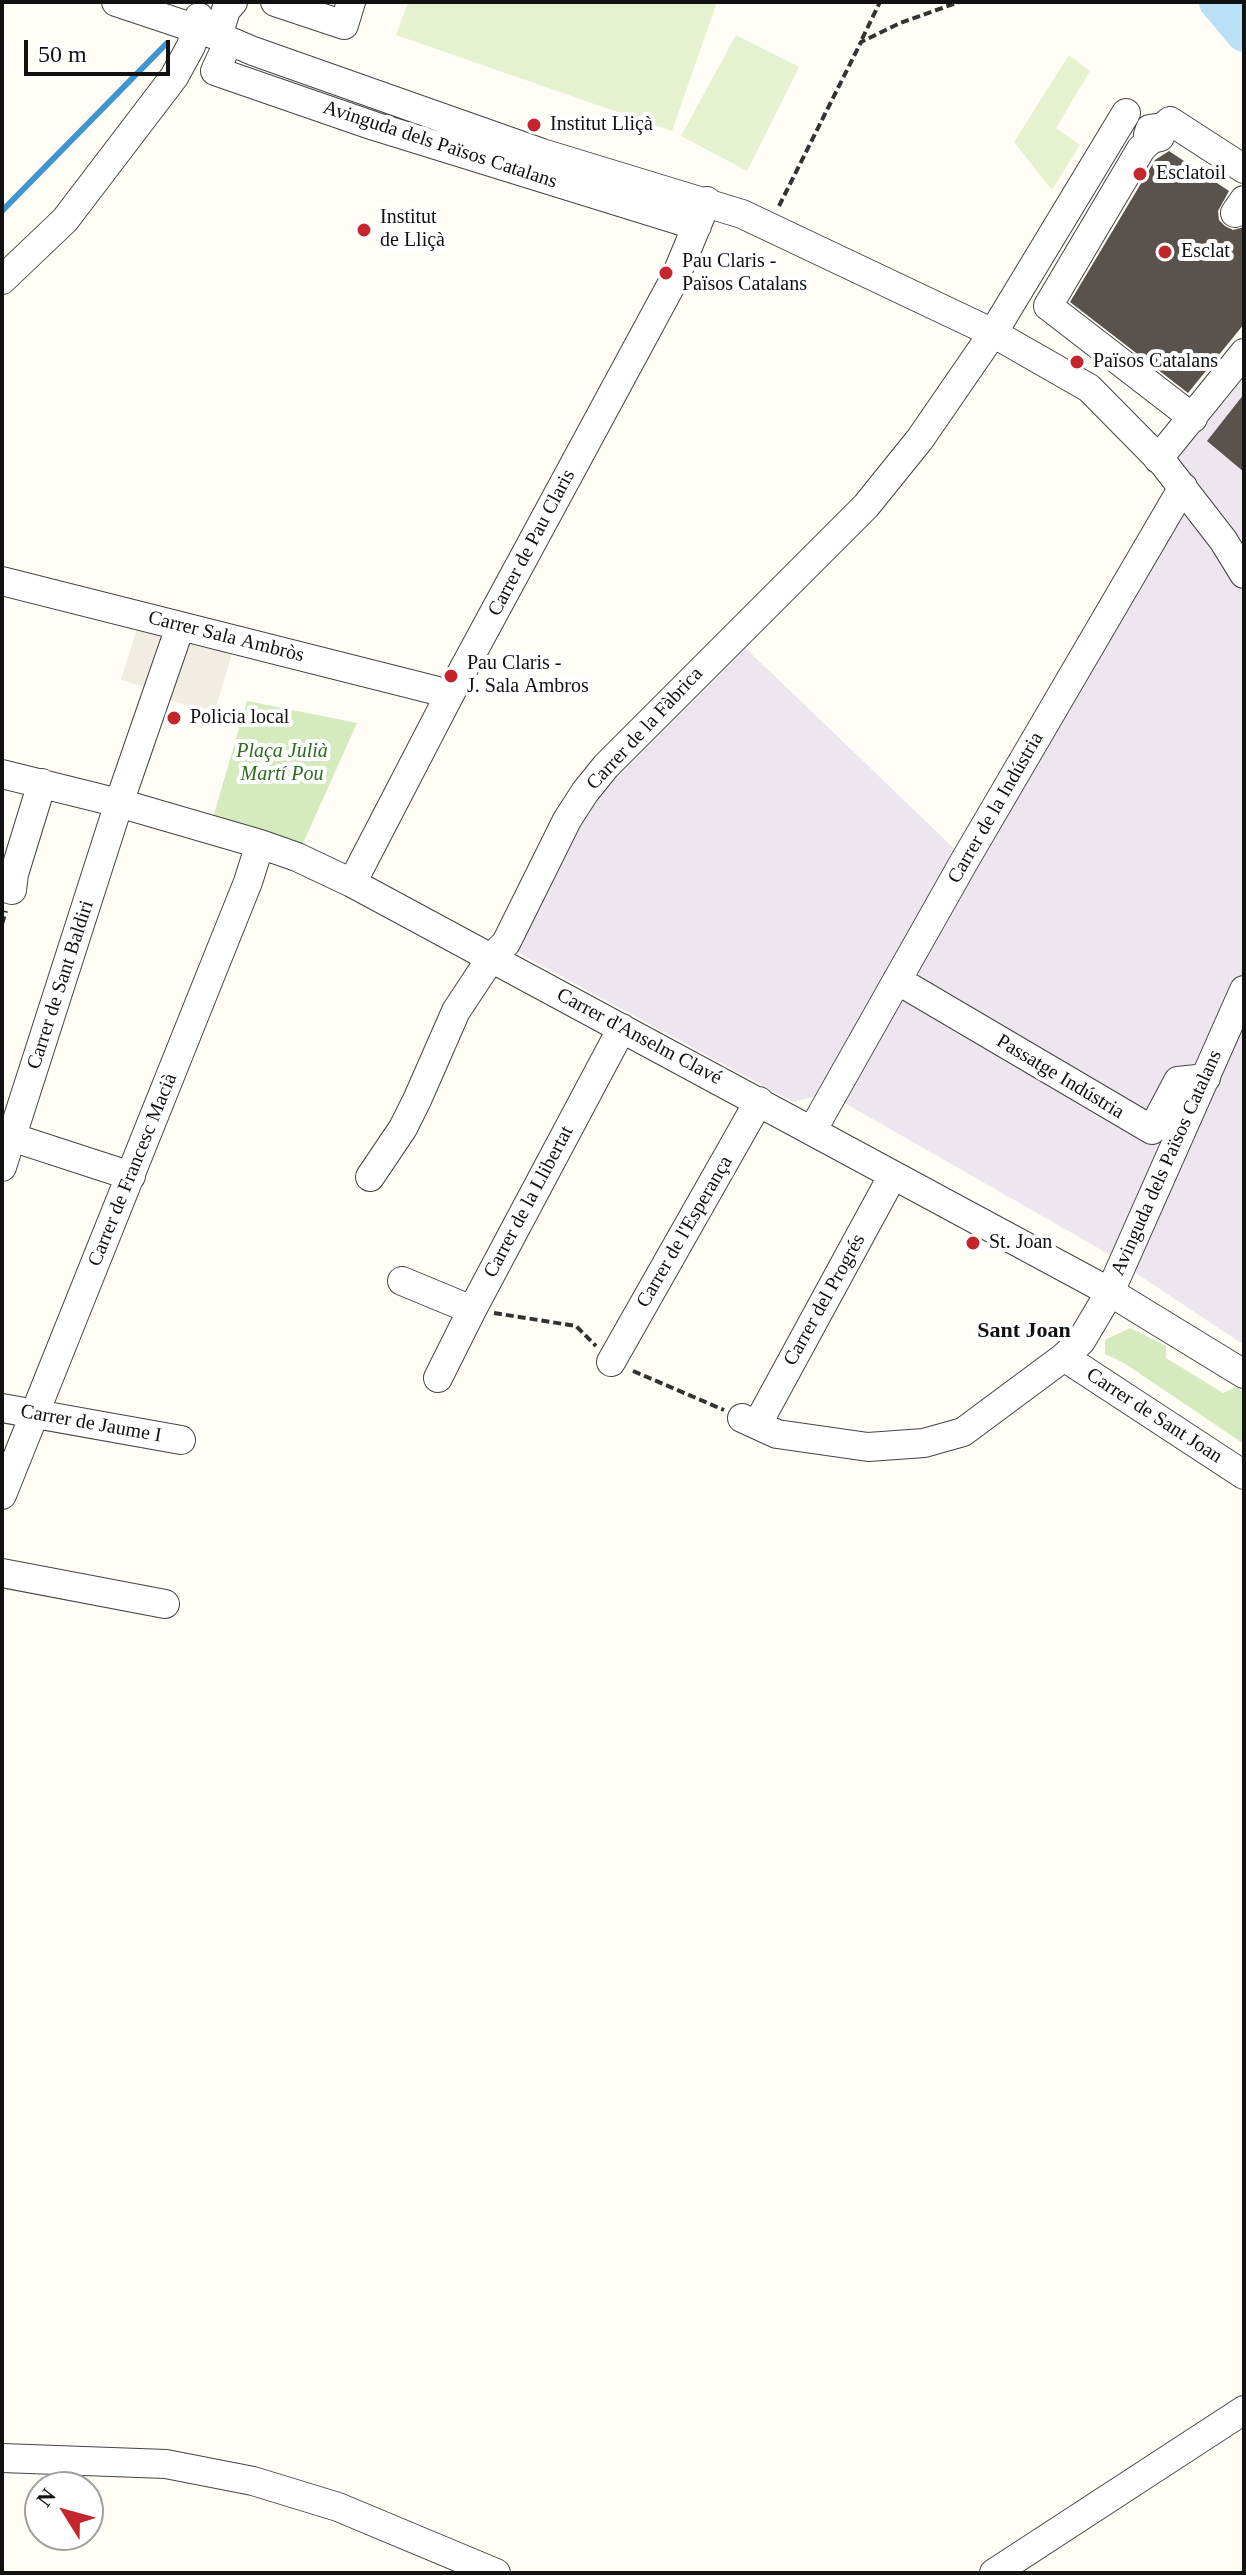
<!DOCTYPE html>
<html>
<head>
<meta charset="utf-8">
<style>
	body { margin:0 }
	#map { position:relative; width:1246px; height:2575px; overflow:hidden; background:#fffdf5; font-family:Georgia,serif }
	canvas { display:block }
	.frame { position:absolute; inset:0; border:4px solid #111; pointer-events:none }
	.north { position:absolute; left:24px; top:2471px; width:80px; height:80px; box-sizing:border-box; background:#fff; border:2px solid #a0a0a0; border-radius:50%; rotate:307deg; font-size:22px; font-weight:700; line-height:32px; text-align:center; color:#111 }
	.north::after { content:''; display:block; margin:auto; width:28px; height:36px; background:#c4262e; clip-path:polygon(50% 0,100% 100%,50% 72%,0 100%) }
	.scale { position:absolute; left:24px; top:40px; width:146px; height:36px; box-sizing:border-box; border:4px solid #111; border-top:0; padding-left:10px; font-size:24px; line-height:28px; white-space:nowrap; color:#111; -webkit-text-stroke:6px #fff; paint-order:stroke }
</style>
</head>
<body>
<div id="map">
<canvas width="1246" height="2575"></canvas>
<div class="frame"></div>
<div class="north">N</div>
<div class="scale">50 m</div>
</div>
<script>
const ctx = document.querySelector('canvas').getContext('2d');
ctx.lineJoin = 'round';
function fillPath(path, color) {
  ctx.fillStyle = color;
  ctx.fill(path, 'evenodd');
}
function poly(rows) {
  const path = new Path2D();
  for (const r of rows) {
    path.moveTo(r[0], r[1]);
    for (let i = 2; i < r.length; i += 2) path.lineTo(r[i], r[i + 1]);
  }
  return path;
}
function strokePath(path, color, width, dash) {
  ctx.strokeStyle = color;
  ctx.lineWidth = width;
  ctx.lineCap = dash ? 'butt' : 'round';
  ctx.setLineDash(dash || []);
  ctx.stroke(path);
}
function drawText(font, color, halo, rows, align = 'center') {
  ctx.font = font + ' Georgia,serif';
  ctx.lineWidth = 8;
  ctx.setLineDash([]);
  ctx.textBaseline = 'middle';
  ctx.strokeStyle = halo;
  ctx.fillStyle = color;
  for (const [text, x, y, turn = 0] of rows) {
    ctx.save();
    ctx.translate(x, y);
    ctx.rotate((+turn || 0) * Math.PI / 180);
    ctx.textAlign = isNaN(turn) ? turn : align;
    if (halo) ctx.strokeText(text, 0, 0);
    ctx.fillText(text, 0, 0);
    ctx.restore();
  }
}
const industrial = poly([
	[1244,363,1244,1345,1098,1248,841,1101,813,1097,793,1102,522,955,506,943,567,820,734,637,965,859,1189,476,1171,455]
]);
const green = poly([
	[247,701,357,723,300,850,212,821],
	[1130,1328,1166,1346,1166,1358,1223,1393,1237,1387,1244,1393,1244,1444,1124,1363,1105,1354,1105,1340]
]);
const pitch = poly([
	[408,2,717,2,672,131,396,35],
	[736,35,799,67,747,171,681,136],
	[1069,55,1090,71,1056,128,1080,145,1052,190,1014,142]
]);
const plaza = poly([
	[141,616,236,640,214,714,158,696,151,689,121,680]
]);
const stream = poly([
	[2,211,166,44]
]);
const river = poly([
	[1217,2,1244,34]
]);
const building = poly([
	[1169,151,1229,191,1218,211,1219,220,1225,226,1233,230,1244,227,1244,324,1188,393,1070,302,1155,160],
	[1244,394,1244,472,1207,441]
]);
const path = poly([
	[862,39,880,2],
	[779,206,861,42,900,23,959,2],
	[2,924,6,911],
	[494,1313,576,1326,596,1346],
	[633,1371,724,1410]
]);
const minor = poly([
	[116,2,218,36,253,51,542,153,742,214,993,333,1089,388,1164,464,1223,540,1244,574],
	[275,2,344,25,351,2],
	[218,36,226,10,233,2],
	[229,41,215,71,374,126,697,226],
	[1160,130,1170,121,1244,169],
	[1151,139,1148,135,1150,129,1158,128,1160,137,1151,139,1141,149,1048,306,1193,418],
	[1235,213,1244,200],
	[2,280,65,220,174,77,191,46,199,17],
	[1158,459,1244,353],
	[2,581,450,694],
	[2,774,119,803,260,844,297,857,352,883,1110,1292,1244,1374],
	[352,883,450,694,675,278,707,201],
	[2,887,12,890,14,874,42,783],
	[897,980,1152,1130,1178,1081,1206,1078],
	[812,1131,965,860,1183,487],
	[2,1134,131,1176],
	[2,1167,119,803,180,627],
	[370,1177,403,1128,417,1100,456,1011,491,958,506,943,567,820,585,792,606,766,866,506,920,439,993,333,1126,113],
	[402,1281,472,1310],
	[1064,1357,1244,1475],
	[611,1362,759,1101],
	[438,1378,472,1310,622,1028],
	[2,1408,181,1440],
	[742,1418,777,1434,868,1447,924,1443,963,1432,1064,1357,1081,1341,1110,1292,1244,990],
	[757,1425,893,1175],
	[2,1495,248,882,260,844],
	[2,1573,165,1604],
	[2,2458,166,2464,253,2481,338,2507,496,2573],
	[994,2573,1244,2410]
]);
const markers = [
	[534,125,8,"#c4262e"],
	[1140,174,8,"#c4262e"],
	[364,230,8,"#c4262e"],
	[1165,252,8,"#c4262e"],
	[666,273,8,"#c4262e"],
	[1077,362,8,"#c4262e"],
	[451,676,8,"#c4262e"],
	[174,718,8,"#c4262e"],
	[973,1243,8,"#c4262e"]
];
const poiNames = [
	["Institut Lliçà",550,125],
	["Esclatoil",1156,174],
	["Institut",380,218],
	["de Lliçà",380,241],
	["Esclat",1181,252],
	["Pau Claris -",682,262],
	["Països Catalans",682,285],
	["Països Catalans",1093,362],
	["Pau Claris -",467,664],
	["J. Sala Ambros",467,687],
	["Policia local",190,718],
	["St. Joan",989,1243]
];
const streetNames = [
	["Avinguda dels Països Catalans",440,145,18],
	["Carrer de Pau Claris",532,543,-62],
	["Carrer Sala Ambròs",226,637,14],
	["Carrer de la Fàbrica",645,729,-47],
	["Carrer de la Indústria",996,808,-60],
	["Carrer de Sant Baldiri",61,985,-72],
	["Carrer d'Anselm Clavé",639,1037,28],
	["Passatge Indústria",1060,1077,31],
	["Avinguda dels Països Catalans",1167,1163,-66],
	["Carrer de Francesc Macià",133,1170,-68],
	["Carrer de la Llibertat",529,1202,-62],
	["Carrer de l'Esperança",685,1232,-60],
	["Carrer del Progrés",825,1300,-61],
	["Carrer de Sant Joan",1154,1416,33],
	["Carrer de Jaume I",91,1424,10]
];
const parkNames = [
	["Plaça Julià",282,752],
	["Martí Pou",282,775]
];
const neighbourhoodNames = [
	["Sant Joan",1024,1331]
];
fillPath(industrial, '#eee6ef');
fillPath(green, '#d5ebbd');
fillPath(pitch, '#e6f2cf');
fillPath(plaza, '#f1ede2');
strokePath(stream, '#3f96cf', 6);
strokePath(river, '#b9e0f7', 36);
fillPath(building, '#5a524d');
strokePath(minor, '#444', 30);
strokePath(path, '#333', 4, [8, 4]);
strokePath(minor, '#fff', 28);
for (const [x, y, r, color] of markers) {
  const dot = new Path2D();
  dot.arc(x, y, r, 0, 2 * Math.PI);
  ctx.fillStyle = color;
  ctx.fill(dot);
  strokePath(dot, '#fff', 3);
}
drawText('20px', '#111', '#fff', poiNames, 'left');
drawText('20px', '#111', '#fff', streetNames);
drawText('italic 20px', '#2f6b1f', '#fff', parkNames);
drawText('bold 22px', '#111', '#fff', neighbourhoodNames);
</script>
</body>
</html>
